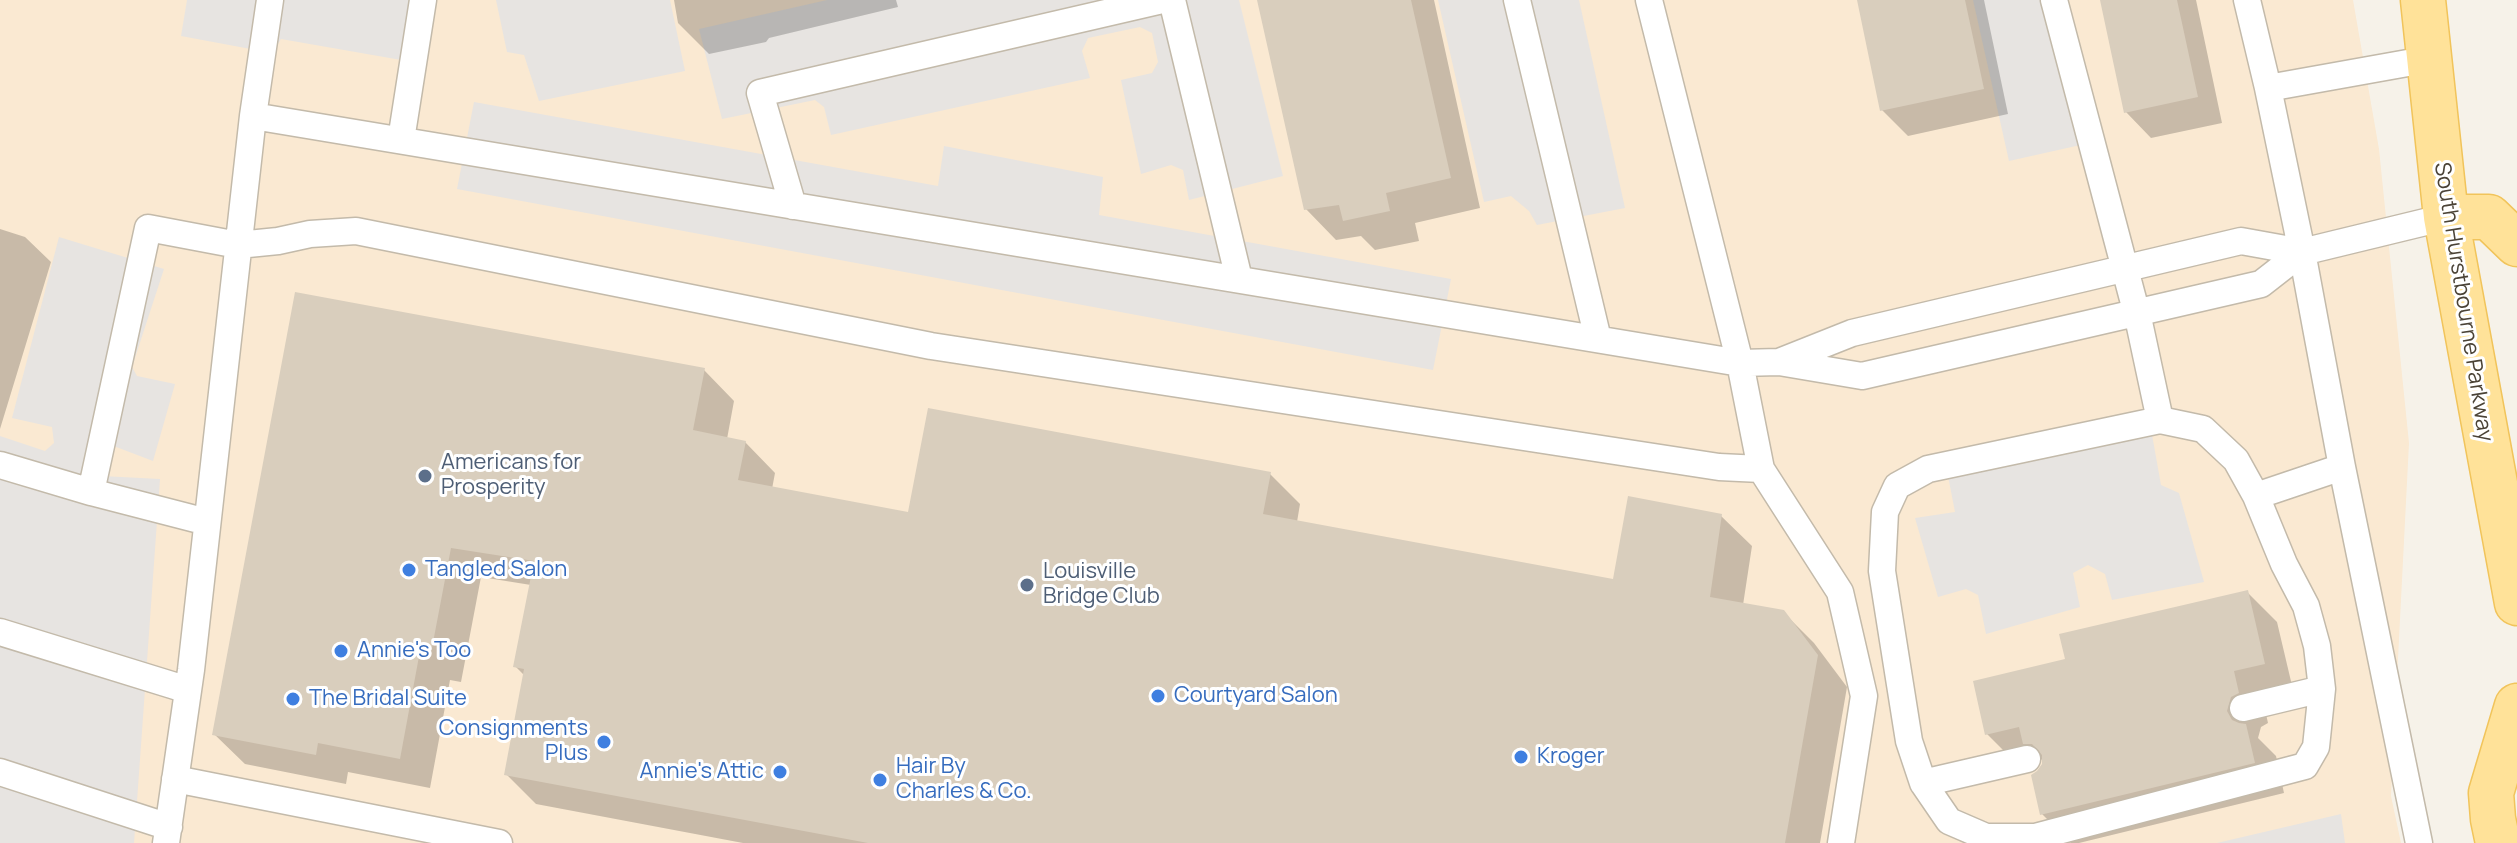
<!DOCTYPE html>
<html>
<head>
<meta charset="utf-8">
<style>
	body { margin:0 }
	canvas { display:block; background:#f6f2e9 }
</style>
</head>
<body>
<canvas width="2517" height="843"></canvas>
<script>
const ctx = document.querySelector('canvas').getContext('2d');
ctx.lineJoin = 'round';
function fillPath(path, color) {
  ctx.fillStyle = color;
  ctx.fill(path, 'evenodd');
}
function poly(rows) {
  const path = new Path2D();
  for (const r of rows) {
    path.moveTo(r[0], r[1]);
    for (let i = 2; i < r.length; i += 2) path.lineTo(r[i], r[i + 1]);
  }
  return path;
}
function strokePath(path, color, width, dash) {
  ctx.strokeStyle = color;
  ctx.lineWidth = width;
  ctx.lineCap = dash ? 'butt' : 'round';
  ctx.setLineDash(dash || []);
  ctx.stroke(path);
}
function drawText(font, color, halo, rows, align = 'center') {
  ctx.font = font + ' Manrope,sans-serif';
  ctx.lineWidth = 6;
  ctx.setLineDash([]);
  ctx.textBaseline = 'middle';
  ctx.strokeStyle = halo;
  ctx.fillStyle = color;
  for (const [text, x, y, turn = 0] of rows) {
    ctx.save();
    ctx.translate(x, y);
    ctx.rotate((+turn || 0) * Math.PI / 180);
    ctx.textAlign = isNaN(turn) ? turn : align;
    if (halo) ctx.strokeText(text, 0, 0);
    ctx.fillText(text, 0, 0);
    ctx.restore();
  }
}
const commercial = poly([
	[0,0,2353,0,2379,149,2409,443,2391,796,2401,843,0,843]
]);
const parking = poly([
	[187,0,437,0,424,64,281,39,272,53,181,36],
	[496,0,670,0,685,71,539,101,524,55,507,52],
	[827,0,1239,0,1283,176,1189,200,1183,170,1171,165,1141,174,1121,80,1152,73,1158,62,1152,33,1140,27,1088,38,1082,51,1090,78,831,135,824,107,815,100,722,119,699,29],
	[1438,0,1579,0,1625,208,1537,225,1529,211,1511,196,1484,202],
	[1973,0,2053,0,2085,144,2009,161],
	[474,102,938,186,944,146,1103,177,1099,215,1451,279,1433,370,457,189],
	[59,237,164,269,132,367,137,376,175,384,153,461,111,445,102,476,160,479,134,843,0,843,0,436,45,451,54,443,52,427,12,418],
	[2151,429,2161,485,2179,493,2204,582,2112,600,2105,574,2088,565,2073,573,2080,607,1986,634,1978,595,1966,589,1938,597,1915,518,1955,512,1948,476],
	[2341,814,2345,843,2217,843]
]);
const shadow = poly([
	[674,0,896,0,898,7,769,38,766,42,709,54,678,23],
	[1259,0,1434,0,1480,208,1415,223,1419,241,1375,250,1361,236,1336,240,1306,209],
	[1859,0,1984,0,2008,114,1908,136,1882,110],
	[2102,0,2196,0,2222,123,2151,138,2126,112],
	[0,229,25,237,51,262,0,429],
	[296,295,704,370,734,401,727,439,745,442,775,473,772,489,910,514,1270,474,1300,504,1297,522,1614,582,1721,516,1752,546,1743,605,1783,612,1814,643,1847,687,1820,843,743,843,536,804,506,774,525,676,515,666,531,585,481,577,461,682,450,680,430,788,348,772,346,784,245,764,214,734],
	[2247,592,2277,622,2294,694,2263,701,2268,723,2261,727,2258,738,2276,756,2284,793,2079,843,2071,843,2042,814,2039,773,2044,762,2041,759,2017,764,1987,734,2067,661]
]);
const building = poly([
	[1257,0,1411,0,1451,178,1386,193,1390,211,1343,221,1339,205,1304,210],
	[1857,0,1965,0,1984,89,1880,111],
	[2100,0,2177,0,2198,97,2124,113],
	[295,292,705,368,693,430,746,441,738,480,908,512,928,408,1271,472,1263,514,1613,579,1628,496,1722,514,1710,597,1784,610,1818,655,1785,843,868,843,504,775,524,669,513,667,534,561,451,548,431,653,420,651,400,759,318,743,316,755,212,735],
	[2248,590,2265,664,2234,671,2239,693,2231,697,2227,711,2232,720,2239,723,2246,724,2255,763,2040,815,2031,775,2037,771,2042,764,2042,755,2032,744,2023,744,2019,727,1985,735,1973,681,2065,659,2059,634]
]);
const service = poly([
	[270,0,253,116,1740,363,1779,362,1862,376,2261,284,2302,252],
	[1172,0,1239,279],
	[1517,0,1598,339],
	[1649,0,1740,363,1761,469,1840,592,1864,696,1841,843],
	[2054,0,2139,322,2160,420],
	[2247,0,2268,88],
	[401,140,423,0],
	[793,206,760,93,1162,0],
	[2302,252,2268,88,2430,59],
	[1779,362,1852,333,2241,241,2302,252],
	[2160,420,2203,429,2236,460,2256,496,2284,564,2306,606,2317,646,2322,689,2316,747,2305,766,2035,837,1986,837,1949,821,1923,783,1909,741,1882,571,1885,512,1897,486,1928,469,2160,420],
	[0,465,91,492],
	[2256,496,2342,467],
	[207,522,91,492,148,228,238,245,278,241,310,234,356,231,931,346,1719,467,1761,469],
	[0,632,188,690],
	[2243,708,2322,689],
	[0,772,169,827],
	[175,779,499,843],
	[1923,783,2027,759],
	[166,843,191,670,253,116],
	[2419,843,2342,467,2302,252,2446,217]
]);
const primary = poly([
	[2423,0,2446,217,2517,603],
	[2446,217,2489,217,2517,244],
	[2498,843,2493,819,2491,793,2517,706]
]);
const markers = [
	[425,476,8,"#5c6f8a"],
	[409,570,8,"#3f7fe0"],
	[1027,585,8,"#5c6f8a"],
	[341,651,8,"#3f7fe0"],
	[1158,696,8,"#3f7fe0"],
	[293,699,8,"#3f7fe0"],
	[604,742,8,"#3f7fe0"],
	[1521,757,8,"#3f7fe0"],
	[780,772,8,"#3f7fe0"],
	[880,780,8,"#3f7fe0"]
];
const streetNames = [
	["South Hurstbourne Parkway",2463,302,81]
];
const serviceNames = [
	["Americans for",441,463],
	["Prosperity",441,488],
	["Louisville",1043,572],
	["Bridge Club",1043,597]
];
const shopNames = [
	["Tangled Salon",425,570],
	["Annie's Too",357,651],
	["Courtyard Salon",1174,696],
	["The Bridal Suite",309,699],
	["Consignments",588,729,"right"],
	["Plus",588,754,"right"],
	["Kroger",1537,757],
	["Hair By",896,767],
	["Charles & Co.",896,792],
	["Annie's Attic",764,772,"right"]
];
fillPath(commercial, '#fae9d2');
fillPath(parking, '#e7e4e1');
fillPath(shadow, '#0003');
fillPath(building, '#d9cebd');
strokePath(service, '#c3baaa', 29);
strokePath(primary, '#f1c45b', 47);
strokePath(service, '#fff', 26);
strokePath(primary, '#ffe299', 44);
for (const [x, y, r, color] of markers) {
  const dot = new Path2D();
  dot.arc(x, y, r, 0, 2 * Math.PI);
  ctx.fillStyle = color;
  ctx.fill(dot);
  strokePath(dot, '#fff', 3);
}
drawText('22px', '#4b4336', '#fff', streetNames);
drawText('22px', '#4e5e75', '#fff', serviceNames, 'left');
drawText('22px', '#366cbe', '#fff', shopNames, 'left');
</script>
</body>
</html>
